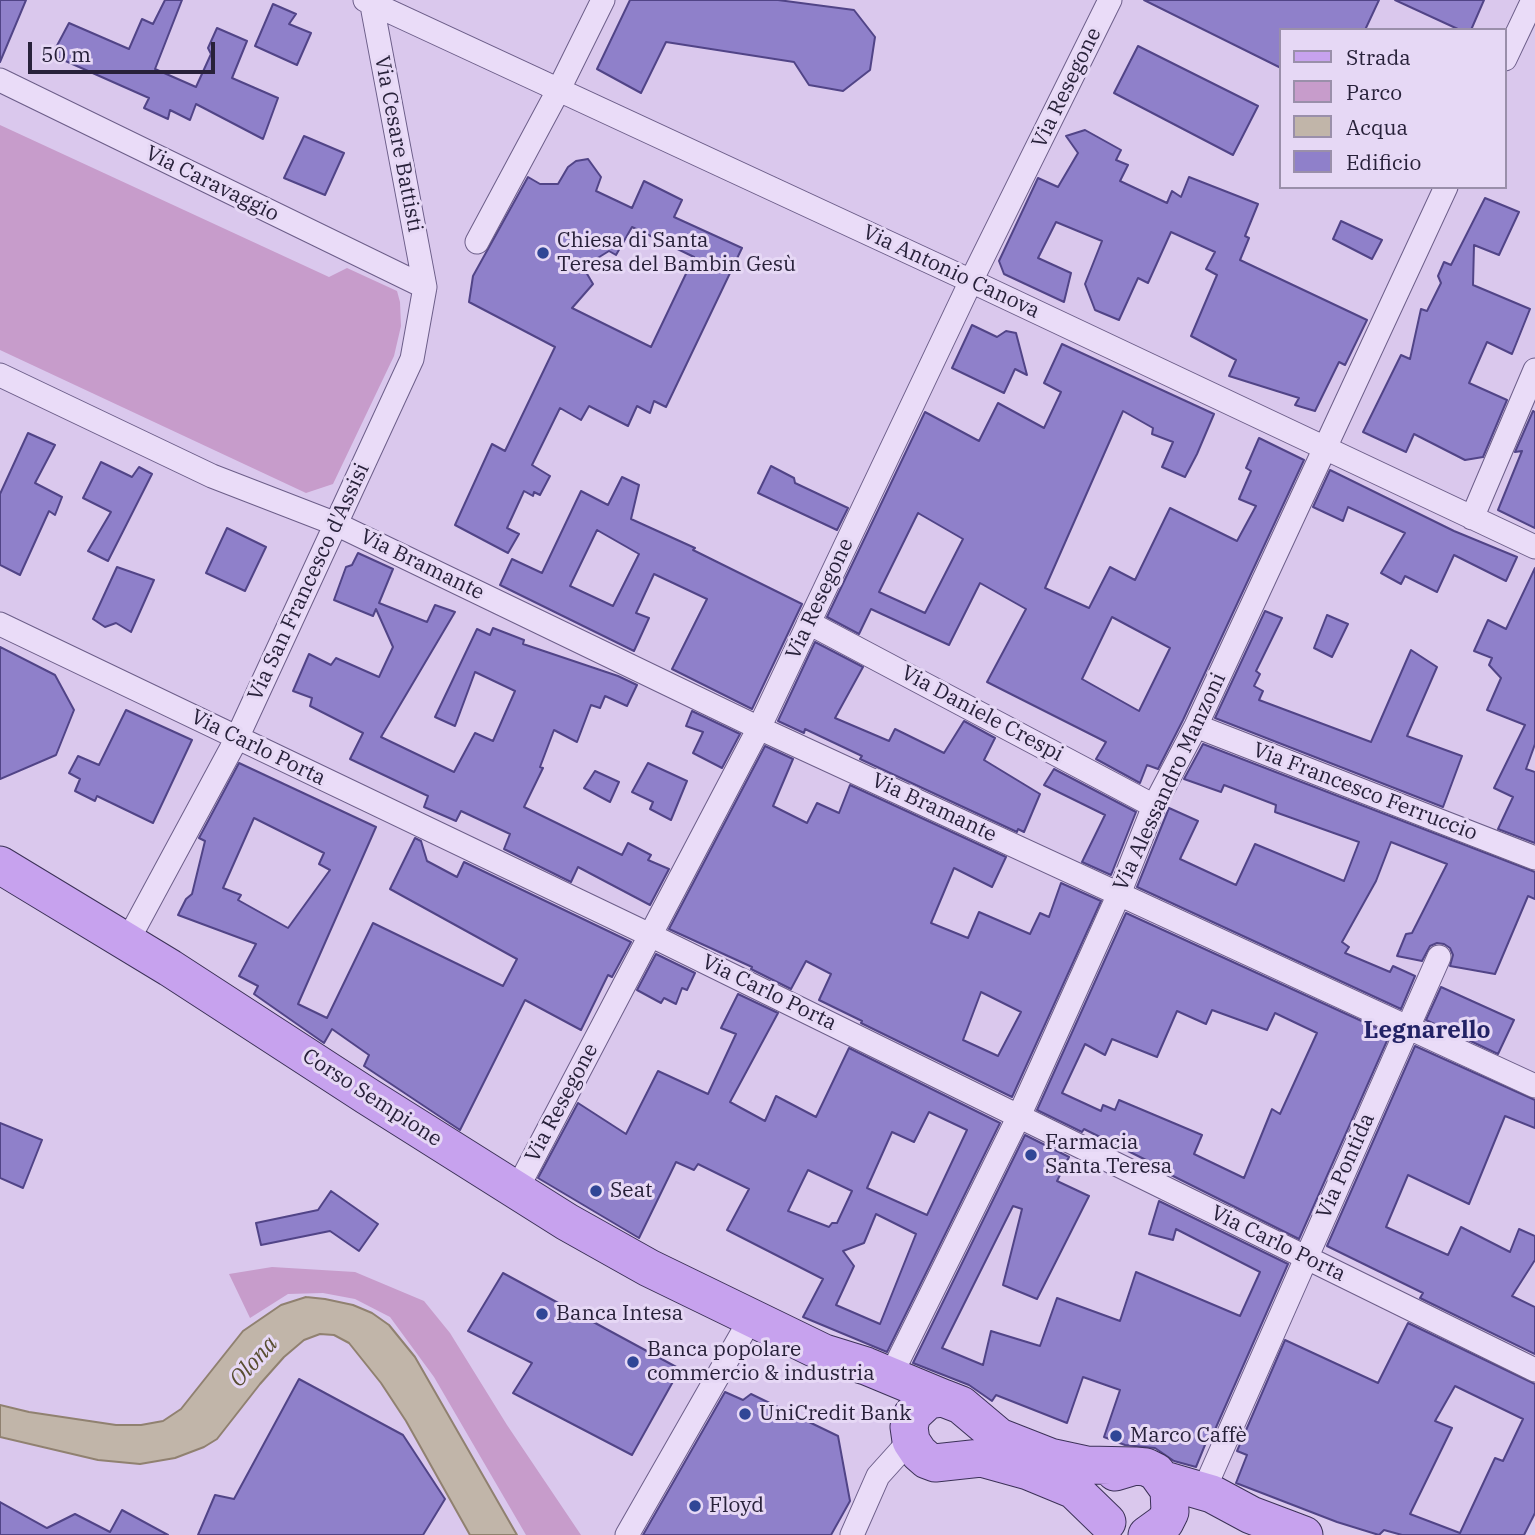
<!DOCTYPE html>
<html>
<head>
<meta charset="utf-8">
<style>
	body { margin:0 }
	#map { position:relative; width:1535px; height:1535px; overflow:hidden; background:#dac8ed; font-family:"IBM Plex Serif",serif }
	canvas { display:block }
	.legend { position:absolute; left:1279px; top:28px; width:228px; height:161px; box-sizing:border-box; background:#e6d8f5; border:2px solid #9a8faa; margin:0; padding:9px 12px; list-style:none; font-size:21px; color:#28213a }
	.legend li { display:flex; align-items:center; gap:14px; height:35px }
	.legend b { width:35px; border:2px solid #9a8faa }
	.scale { position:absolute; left:28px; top:42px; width:187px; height:32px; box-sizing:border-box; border:4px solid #28213a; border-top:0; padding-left:9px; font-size:21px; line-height:24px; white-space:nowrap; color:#28213a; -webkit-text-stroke:5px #e6d8f5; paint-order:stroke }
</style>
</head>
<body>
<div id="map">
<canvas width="1535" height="1535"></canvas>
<ul class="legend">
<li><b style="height:9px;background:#c7a2ee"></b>Strada</li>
<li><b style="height:19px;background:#c79ccb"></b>Parco</li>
<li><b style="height:19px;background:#c1b5a9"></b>Acqua</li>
<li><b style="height:19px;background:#8f80ca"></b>Edificio</li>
</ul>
<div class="scale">50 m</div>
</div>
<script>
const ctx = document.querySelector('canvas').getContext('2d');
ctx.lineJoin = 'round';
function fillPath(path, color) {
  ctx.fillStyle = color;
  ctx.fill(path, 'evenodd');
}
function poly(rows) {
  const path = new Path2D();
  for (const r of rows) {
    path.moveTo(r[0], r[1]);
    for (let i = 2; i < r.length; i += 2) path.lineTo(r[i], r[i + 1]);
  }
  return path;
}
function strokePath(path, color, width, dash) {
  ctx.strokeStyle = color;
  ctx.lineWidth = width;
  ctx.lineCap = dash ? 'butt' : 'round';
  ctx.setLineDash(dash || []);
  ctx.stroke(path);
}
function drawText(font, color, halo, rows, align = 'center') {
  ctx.font = font + ' "IBM Plex Serif",serif';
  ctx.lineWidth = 6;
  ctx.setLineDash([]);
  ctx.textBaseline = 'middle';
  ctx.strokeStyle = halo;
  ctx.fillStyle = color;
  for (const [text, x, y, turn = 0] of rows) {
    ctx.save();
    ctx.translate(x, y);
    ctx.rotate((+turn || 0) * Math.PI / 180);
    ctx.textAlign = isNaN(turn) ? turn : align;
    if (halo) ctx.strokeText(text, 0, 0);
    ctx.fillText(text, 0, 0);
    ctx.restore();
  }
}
const green = poly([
	[0,125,329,277,347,268,397,291,400,302,401,326,394,356,333,484,306,493,0,350],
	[272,1267,355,1272,424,1301,450,1333,507,1425,581,1535,526,1535,434,1377,390,1317,355,1299,323,1293,288,1294,250,1318,229,1274]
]);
const water = poly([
	[306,1297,325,1299,353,1305,372,1313,389,1325,415,1357,517,1535,470,1535,406,1421,381,1383,349,1343,334,1335,320,1334,304,1340,284,1357,260,1384,217,1439,204,1447,175,1458,140,1464,98,1460,0,1437,0,1405,29,1412,116,1425,141,1425,163,1421,181,1409,243,1331,281,1305,306,1297]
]);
const building = poly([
	[0,0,26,0,0,62,0,0],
	[165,0,182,0,155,69,196,87,211,54,208,48,217,28,247,41,232,78,278,98,263,139,196,104,190,120,170,110,168,119,144,108,149,98,52,55,69,23,129,49,142,19,153,24,165,0],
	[630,0,778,0,854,10,875,37,870,70,843,91,809,85,794,62,666,42,641,93,597,69,630,0],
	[1144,0,1379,0,1365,30,1281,30,1281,68,1144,0],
	[1395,0,1484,0,1471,30,1460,30,1395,0],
	[273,4,296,14,289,24,311,33,297,65,255,46,273,4],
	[1138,46,1258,106,1233,155,1114,93,1138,46],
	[1085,130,1121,150,1116,160,1128,165,1120,181,1167,203,1172,191,1181,197,1189,177,1258,204,1245,236,1249,238,1240,260,1367,320,1345,365,1339,362,1315,411,1295,405,1299,398,1229,376,1236,360,1191,336,1217,275,1206,269,1215,252,1171,232,1148,283,1138,278,1119,320,1095,310,1085,284,1102,241,1056,222,1038,258,1071,273,1064,302,1004,274,999,261,1038,178,1058,187,1078,153,1066,136,1085,130],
	[304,136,344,153,325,195,284,178,304,136],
	[588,159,601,177,596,191,632,208,644,181,682,200,674,217,742,248,666,407,654,401,650,413,637,406,628,426,589,406,581,420,560,408,532,465,550,476,540,495,534,492,533,496,524,491,507,528,519,534,508,553,455,525,492,444,505,451,555,347,469,302,473,276,528,177,540,184,558,184,568,167,576,161,588,159],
	[632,227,694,257,651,347,572,308,593,284,583,267,609,251,616,255,632,227],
	[1485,198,1519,212,1499,255,1474,245,1473,285,1530,309,1512,354,1487,342,1469,383,1507,400,1483,457,1465,460,1414,434,1406,452,1363,432,1401,355,1410,359,1421,309,1427,311,1441,283,1438,276,1444,262,1451,265,1485,198],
	[1341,221,1382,240,1372,259,1333,239,1341,221],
	[972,325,997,337,1006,331,1016,333,1027,375,1015,369,1004,393,952,368,972,325],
	[1062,344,1214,414,1197,454,1185,477,1162,467,1173,442,1152,434,1153,428,1123,411,1045,588,1089,608,1110,567,1135,580,1170,508,1237,541,1256,506,1239,499,1251,471,1246,468,1259,438,1304,460,1183,720,1158,769,1147,765,1140,783,1096,759,1106,742,987,682,1026,609,980,583,949,645,871,609,859,634,827,617,925,412,979,441,998,403,1044,428,1061,392,1044,383,1062,344],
	[918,513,963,539,925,613,879,592,918,513],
	[1112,617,1170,648,1139,711,1082,679,1112,617],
	[1533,411,1535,412,1535,528,1498,510,1522,451,1515,452,1533,411],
	[28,433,55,445,35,483,62,497,55,515,49,511,20,575,0,565,0,494,28,433],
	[101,462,132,477,139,467,152,474,108,561,88,551,111,512,83,498,101,462],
	[771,466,794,478,795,483,848,508,837,530,758,493,771,466],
	[1330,470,1454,531,1517,557,1506,581,1454,555,1437,592,1405,576,1401,584,1381,573,1405,533,1348,507,1343,521,1313,507,1330,470],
	[622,477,639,485,631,519,695,548,693,550,802,604,752,709,672,669,707,599,654,574,636,613,649,618,634,651,500,585,512,559,542,573,581,491,608,505,622,477],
	[597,530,639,554,613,606,570,586,597,530],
	[227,528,266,547,245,591,206,573,227,528],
	[358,553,393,569,379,603,427,622,435,605,455,612,381,737,454,772,475,733,493,741,515,691,475,672,455,726,435,717,477,629,490,635,493,628,524,640,523,644,618,676,637,685,627,706,605,696,600,708,591,705,577,742,554,730,540,767,543,768,524,807,622,855,628,843,651,855,648,860,669,869,650,905,578,867,571,882,504,849,510,834,461,811,456,821,424,807,428,796,350,759,363,733,310,706,312,698,293,691,309,654,331,665,336,658,379,677,393,647,376,609,373,616,334,600,346,567,352,565,358,553],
	[117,567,154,580,131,632,116,623,105,627,93,619,117,567],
	[1535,568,1535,744,1526,769,1535,772,1535,843,1498,829,1513,797,1494,788,1525,725,1487,710,1501,678,1489,665,1492,658,1474,651,1488,620,1506,629,1535,568],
	[1265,611,1282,618,1256,671,1260,674,1254,686,1263,691,1259,700,1371,742,1411,650,1437,667,1407,736,1462,756,1443,807,1215,718,1265,611],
	[1327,615,1348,624,1332,657,1314,648,1327,615],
	[815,642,863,667,835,718,889,741,895,729,944,753,964,721,995,738,984,760,1040,794,1024,832,1018,829,1017,832,860,759,862,756,805,729,804,733,778,721,815,642],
	[0,647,55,675,74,710,56,755,0,779,0,647],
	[126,710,192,740,153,823,97,796,95,801,75,791,80,779,69,773,78,756,99,765,126,710],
	[692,711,740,734,722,768,693,753,703,732,686,726,692,711],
	[1203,744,1535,872,1535,899,1528,896,1495,974,1450,966,1453,955,1450,948,1444,944,1437,943,1430,946,1422,961,1397,956,1406,934,1412,933,1447,864,1391,842,1376,881,1342,942,1349,947,1345,953,1390,972,1393,966,1415,976,1401,1009,1137,887,1169,808,1198,821,1180,859,1236,885,1255,844,1344,881,1359,842,1275,812,1276,805,1224,785,1221,792,1184,779,1203,744],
	[765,746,793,759,773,806,807,823,817,803,839,813,850,785,1006,857,992,887,954,868,931,923,968,938,979,912,1030,934,1040,913,1049,917,1061,883,1101,901,1012,1097,861,1023,862,1021,819,1000,831,974,806,961,791,989,751,969,752,967,669,929,765,746],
	[981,992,1021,1012,998,1056,963,1040,981,992],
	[239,763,376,827,298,1004,327,1018,373,923,503,986,517,959,390,889,415,838,421,841,427,861,457,877,464,862,631,942,612,977,608,975,581,1030,525,1000,460,1130,364,1066,369,1055,332,1029,324,1043,254,994,258,986,239,976,256,944,178,915,186,899,192,894,205,841,199,838,239,763],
	[254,818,324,853,319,864,330,870,288,928,238,900,241,895,223,888,254,818],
	[648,763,687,781,671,820,650,809,653,802,632,792,648,763],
	[1054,769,1136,812,1111,875,1082,862,1105,815,1044,785,1054,769],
	[595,771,619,782,610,802,584,788,595,771],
	[1126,913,1390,1034,1299,1239,1167,1173,1168,1171,1084,1129,1082,1132,1037,1110,1126,913],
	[1212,1010,1267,1030,1275,1013,1317,1033,1280,1114,1272,1109,1244,1178,1194,1154,1202,1135,1119,1100,1115,1110,1103,1105,1101,1111,1062,1093,1085,1044,1105,1055,1112,1039,1157,1057,1177,1011,1206,1024,1212,1010],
	[656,954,695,973,687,990,682,988,676,1004,664,998,661,1003,637,990,656,954],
	[1441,987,1514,1020,1498,1054,1426,1020,1441,987],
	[738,994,778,1013,730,1102,765,1121,776,1096,816,1117,849,1048,1000,1123,887,1352,803,1317,823,1279,727,1230,749,1189,698,1164,694,1170,676,1162,639,1238,538,1178,578,1103,626,1134,658,1071,708,1094,736,1034,721,1028,738,994],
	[929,1112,967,1130,927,1215,867,1188,892,1132,914,1142,929,1112],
	[808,1170,852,1191,837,1223,832,1223,829,1227,788,1211,808,1170],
	[876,1214,916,1234,880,1324,836,1305,854,1266,843,1251,864,1243,876,1214],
	[1415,1046,1535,1100,1535,1128,1505,1116,1469,1204,1408,1175,1386,1227,1448,1255,1461,1227,1510,1252,1519,1229,1535,1236,1535,1260,1512,1296,1535,1307,1535,1354,1420,1298,1423,1293,1327,1246,1415,1046],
	[0,1123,42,1140,23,1188,0,1178,0,1123],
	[1025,1135,1069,1157,1057,1181,1089,1196,1037,1299,1003,1285,1022,1209,1013,1206,942,1348,983,1365,991,1331,1040,1346,1057,1298,1120,1321,1136,1272,1240,1316,1260,1272,1176,1229,1173,1240,1149,1234,1159,1201,1288,1264,1210,1441,1207,1440,1196,1467,1174,1461,1155,1448,1125,1445,1104,1437,1120,1390,1083,1377,1067,1423,996,1395,992,1401,969,1385,913,1363,1025,1135],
	[331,1191,378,1224,359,1251,330,1231,261,1245,256,1223,318,1210,331,1191],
	[503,1273,680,1369,632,1455,513,1393,532,1363,468,1331,503,1273],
	[1408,1323,1535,1384,1535,1513,1524,1535,1402,1535,1384,1530,1379,1535,1337,1522,1236,1483,1247,1455,1237,1451,1285,1340,1378,1383,1408,1323],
	[1455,1386,1523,1419,1503,1461,1495,1458,1460,1533,1410,1514,1452,1428,1435,1421,1455,1386],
	[299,1379,403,1435,445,1499,423,1535,198,1535,215,1495,234,1499,299,1379],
	[725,1392,743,1400,751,1394,838,1436,850,1501,831,1535,643,1535,725,1392],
	[0,1502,47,1528,75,1514,110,1532,122,1510,168,1535,0,1535,0,1502]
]);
const minor = poly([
	[365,0,971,281,1535,547],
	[1505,59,1533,0],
	[0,80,425,287],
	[477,242,559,89,603,0],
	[0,375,212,476,336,524,759,728,1535,1086],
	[1472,518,1535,370],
	[809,623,1154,806],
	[0,624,650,935,1535,1370],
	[1196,726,1535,858],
	[127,942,237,738,412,359,425,287,371,0],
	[516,1191,759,728,971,281,1110,0],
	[891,1375,1019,1116,1119,894,1154,806,1196,726,1446,187],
	[1203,1492,1439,957],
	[627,1535,751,1318],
	[852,1535,878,1476,905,1446,910,1434]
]);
const primary = poly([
	[0,865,170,968,367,1096,567,1222,649,1268,824,1353,866,1366,943,1398],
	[1115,1472,1135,1466,1146,1467,1156,1472,1169,1490,1170,1512,1165,1522,1147,1535],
	[1164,1480,1212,1494,1251,1515,1304,1535],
	[1107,1522,1074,1490,1028,1471,981,1458,935,1463,927,1460,919,1453,911,1441,909,1427,912,1415,928,1400,943,1398,961,1405,999,1437,1050,1457,1087,1465,1135,1466]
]);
const markers = [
	[543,253,7,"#304696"],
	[1031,1155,7,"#304696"],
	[596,1191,7,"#304696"],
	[542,1314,7,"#304696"],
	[633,1362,7,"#304696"],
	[745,1414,7,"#304696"],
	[1116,1436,7,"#304696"],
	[695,1506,7,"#304696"]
];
const streetNames = [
	["Via Resegone",1067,88,-64],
	["Via Cesare Battisti",398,144,79],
	["Via Caravaggio",212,184,26],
	["Via Antonio Canova",951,272,25],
	["Via Bramante",422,565,26],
	["Via San Francesco d'Assisi",309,582,-65],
	["Via Resegone",820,599,-65],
	["Via Daniele Crespi",982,714,28],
	["Via Carlo Porta",258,748,26],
	["Via Alessandro Manzoni",1170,782,-65],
	["Via Francesco Ferruccio",1365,792,21],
	["Via Bramante",934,808,25],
	["Via Carlo Porta",769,993,26],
	["Corso Sempione",372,1098,33],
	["Via Resegone",562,1103,-62],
	["Via Pontida",1346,1166,-66],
	["Via Carlo Porta",1278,1244,26]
];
const poiNames = [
	["Chiesa di Santa",557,241],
	["Teresa del Bambin Gesù",557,265],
	["Farmacia",1045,1143],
	["Santa Teresa",1045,1167],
	["Seat",610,1191],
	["Banca Intesa",556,1314],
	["Banca popolare",647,1350],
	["commercio & industria",647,1374],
	["UniCredit Bank",759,1414],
	["Marco Caffè",1130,1436],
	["Floyd",709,1506]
];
const waterNames = [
	["Olona",254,1362,-48]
];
const quarterNames = [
	["Legnarello",1427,1031]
];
fillPath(green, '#c79ccb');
fillPath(water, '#c1b5a9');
strokePath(water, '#908170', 2);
fillPath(building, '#8f80ca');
strokePath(building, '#514487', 2);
strokePath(minor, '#6c5e89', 25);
strokePath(primary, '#3b3157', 39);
strokePath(minor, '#eadcf8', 23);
strokePath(primary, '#c7a2ee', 37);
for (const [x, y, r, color] of markers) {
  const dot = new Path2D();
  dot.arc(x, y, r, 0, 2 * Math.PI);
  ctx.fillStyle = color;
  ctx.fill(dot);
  strokePath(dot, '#e6d8f5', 2.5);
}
drawText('21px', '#28213a', '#e6d8f5', streetNames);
drawText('21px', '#28213a', '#e6d8f5', poiNames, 'left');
drawText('italic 23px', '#594e31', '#e6d8f5', waterNames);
drawText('bold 24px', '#222265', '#e6d8f5', quarterNames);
</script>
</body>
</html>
